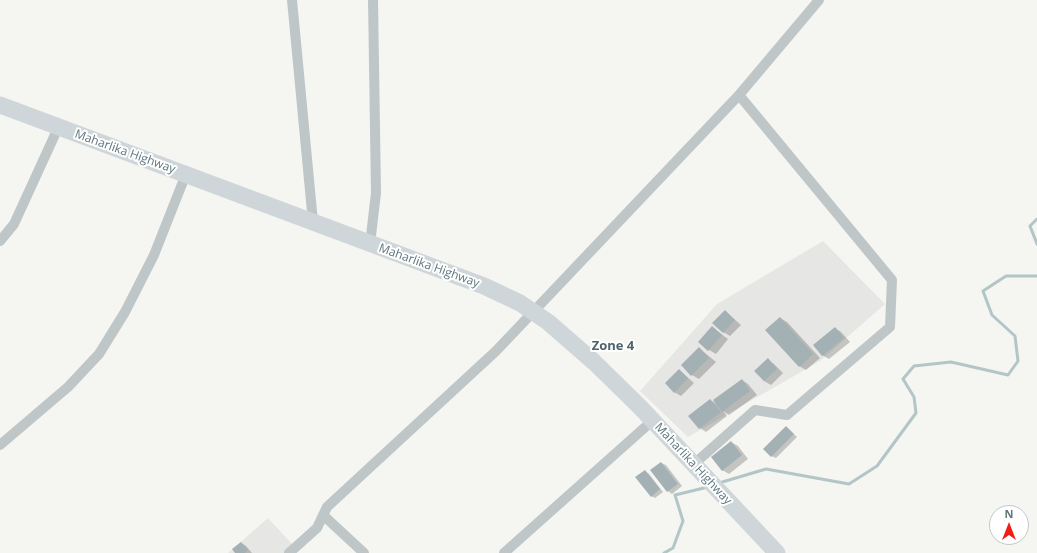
<!DOCTYPE html>
<html>
<head>
<meta charset="utf-8">
<style>
	body { margin:0 }
	#map { position:relative; width:1037px; height:553px; overflow:hidden; background:#f5f5f1; font-family:"Open Sans",sans-serif }
	canvas { display:block }
	.north { position:absolute; left:989px; top:505px; width:40px; height:40px; box-sizing:border-box; background:#fff; border:1px solid #bfc9cc; border-radius:50%; rotate:0deg; font-size:11px; font-weight:700; line-height:16px; text-align:center; color:#5e777f }
	.north::after { content:''; display:block; margin:auto; width:14px; height:18px; background:#f11e15; clip-path:polygon(50% 0,100% 100%,50% 72%,0 100%) }
</style>
</head>
<body>
<div id="map">
<canvas width="1037" height="553"></canvas>
<div class="north">N</div>
</div>
<script>
const ctx = document.querySelector('canvas').getContext('2d');
ctx.lineJoin = 'round';
function fillPath(path, color) {
  ctx.fillStyle = color;
  ctx.fill(path, 'evenodd');
}
function poly(rows) {
  const path = new Path2D();
  for (const r of rows) {
    path.moveTo(r[0], r[1]);
    for (let i = 2; i < r.length; i += 2) path.lineTo(r[i], r[i + 1]);
  }
  return path;
}
function strokePath(path, color, width, dash) {
  ctx.strokeStyle = color;
  ctx.lineWidth = width;
  ctx.lineCap = dash ? 'butt' : 'round';
  ctx.setLineDash(dash || []);
  ctx.stroke(path);
}
function drawText(font, color, halo, rows, align = 'center') {
  ctx.font = font + ' "Open Sans",sans-serif';
  ctx.lineWidth = 4;
  ctx.setLineDash([]);
  ctx.textBaseline = 'middle';
  ctx.strokeStyle = halo;
  ctx.fillStyle = color;
  for (const [text, x, y, turn = 0] of rows) {
    ctx.save();
    ctx.translate(x, y);
    ctx.rotate((+turn || 0) * Math.PI / 180);
    ctx.textAlign = isNaN(turn) ? turn : align;
    if (halo) ctx.strokeText(text, 0, 0);
    ctx.fillText(text, 0, 0);
    ctx.restore();
  }
}
const built = poly([
	[823,241,885,304,820,361,688,437,640,391,717,304],
	[268,518,293,545,285,553,228,553]
]);
const shadow = poly([
	[725,311,741,325,730,336,723,332],
	[780,318,787,322,820,358,806,370,799,366],
	[712,327,728,339,716,354,709,350],
	[835,328,841,332,850,342,829,359,822,355],
	[699,348,716,362,699,379,692,375],
	[768,360,774,364,783,373,771,385,764,381,756,371],
	[679,370,694,383,681,396,674,392],
	[742,380,748,384,757,395,729,415,723,411,727,416,706,432,700,428,710,400,717,404],
	[787,428,797,437,776,458,771,456],
	[731,442,738,446,748,459,729,474,722,470],
	[661,463,666,465,682,486,672,494,668,491],
	[645,471,649,474,663,492,655,498,651,496],
	[241,543,246,546,252,553,236,553]
]);
const stream = poly([
	[1037,219,1030,226,1037,244],
	[719,483,766,469,849,484,877,466,916,413,914,397,903,379,914,366,951,362,1008,375,1018,361,1015,336,992,315,983,291,1006,276,1037,276],
	[664,553,673,548,683,521,675,495,708,487]
]);
const building = poly([
	[725,310,735,320,723,333,712,323],
	[780,317,813,354,799,367,765,330],
	[712,326,722,335,708,351,698,342],
	[835,327,844,338,822,356,813,345],
	[699,347,709,358,691,376,681,365],
	[768,358,777,369,764,381,754,371],
	[679,369,688,378,674,393,665,383],
	[742,379,750,391,722,412,713,400],
	[710,399,721,412,699,429,688,416],
	[786,426,794,434,771,457,763,449],
	[731,441,742,455,722,471,711,457],
	[661,462,678,484,667,492,650,470],
	[645,470,660,489,651,497,635,477],
	[241,542,248,550,245,553,235,553,232,549]
]);
const minor = poly([
	[292,0,313,222],
	[0,241,14,224,58,128],
	[370,244,376,193,373,0],
	[0,445,68,387,99,354,125,312,154,255,186,174],
	[694,464,755,410,787,415,890,327,892,280,739,95],
	[323,515,364,553],
	[289,553,317,528,327,507,496,351,739,95,819,0],
	[504,553,652,421]
]);
const trunk = poly([
	[0,105,484,286,520,303,548,322,594,362,640,407,777,553]
]);
const streetNames = [
	["Maharlika Highway",125,152,20],
	["Maharlika Highway",429,266,20],
	["Maharlika Highway",693,464,47]
];
const neighbourhoodNames = [
	["Zone 4",613,346]
];
fillPath(built, '#e6e6e4');
fillPath(shadow, '#0003');
strokePath(stream, '#b3c6c7', 3);
fillPath(building, '#a4b1b4');
strokePath(minor, '#bfc6c8', 10);
strokePath(trunk, '#cfd6d9', 17);
drawText('12px', '#5e777f', '#fff', streetNames);
drawText('bold 13px', '#506369', '#fff', neighbourhoodNames);
</script>
</body>
</html>
